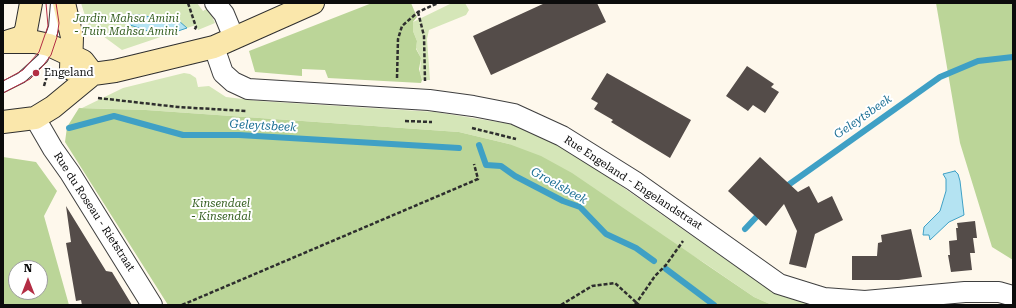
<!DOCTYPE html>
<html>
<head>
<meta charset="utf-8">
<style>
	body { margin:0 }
	#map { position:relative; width:1016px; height:308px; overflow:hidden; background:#fef8ec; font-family:"Roboto Serif",serif }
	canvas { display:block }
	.frame { position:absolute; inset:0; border:4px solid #0c0c0c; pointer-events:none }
	.north { position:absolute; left:8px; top:260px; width:40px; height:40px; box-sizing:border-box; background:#fff; border:1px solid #9e9e9e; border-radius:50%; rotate:0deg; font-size:11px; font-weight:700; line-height:16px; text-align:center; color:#0c0c0c }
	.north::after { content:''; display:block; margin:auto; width:14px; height:18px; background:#b32d44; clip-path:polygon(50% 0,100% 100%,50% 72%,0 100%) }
</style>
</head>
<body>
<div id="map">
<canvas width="1016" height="308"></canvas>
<div class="frame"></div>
<div class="north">N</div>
</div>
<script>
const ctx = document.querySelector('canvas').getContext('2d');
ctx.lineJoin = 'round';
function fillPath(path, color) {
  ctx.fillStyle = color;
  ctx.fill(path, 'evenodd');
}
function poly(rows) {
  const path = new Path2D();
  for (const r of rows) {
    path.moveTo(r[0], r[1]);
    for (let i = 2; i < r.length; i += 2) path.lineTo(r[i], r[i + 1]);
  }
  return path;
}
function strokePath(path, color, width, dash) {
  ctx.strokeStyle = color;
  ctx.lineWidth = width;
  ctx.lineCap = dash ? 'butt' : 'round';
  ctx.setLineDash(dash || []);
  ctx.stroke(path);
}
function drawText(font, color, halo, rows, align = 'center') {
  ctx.font = font + ' "Roboto Serif",serif';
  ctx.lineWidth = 4;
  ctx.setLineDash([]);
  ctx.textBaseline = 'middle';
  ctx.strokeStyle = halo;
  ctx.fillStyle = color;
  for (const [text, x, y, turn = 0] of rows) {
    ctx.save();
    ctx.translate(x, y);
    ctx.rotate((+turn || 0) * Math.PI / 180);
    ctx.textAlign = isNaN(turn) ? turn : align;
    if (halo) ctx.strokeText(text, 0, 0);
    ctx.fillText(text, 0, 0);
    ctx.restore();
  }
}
const green = poly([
	[81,3,197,3,203,11,208,8,215,23,198,30,196,25,122,50,88,25],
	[452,3,465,3,469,10,466,15,429,30,427,39,430,80,422,80,420,72,421,58,416,48,417,41,413,31,413,22],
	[184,73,190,74,196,78,198,87,209,86,226,97,259,101,435,112,511,124,543,137,574,153,748,275,778,293,811,305,772,305,754,297,703,262,509,144,459,132,146,110,82,108,123,88]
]);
const forest = poly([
	[372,3,411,3,417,17,413,22,413,31,417,41,416,49,421,58,419,69,422,80,421,83,328,78,325,70,302,69,302,76,255,72,249,51],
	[936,3,1013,3,1013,260,992,247,960,143],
	[79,108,146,110,459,132,509,144,541,156,572,173,754,297,772,305,168,305,65,142,67,127],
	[3,157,36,162,57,191,44,216,69,305,3,305],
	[16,268,40,268,40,292,16,292]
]);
const water = poly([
	[138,15,179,21,187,28,163,36,115,20,117,16,138,15],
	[955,171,958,174,960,181,964,215,949,222,930,240,929,235,923,235,924,227,940,211,946,191,946,179,943,174,955,171]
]);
const stream = poly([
	[69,128,114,116,183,135,239,135,459,148],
	[479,145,486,165,501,166,515,176,563,201,580,207,606,234,636,248,654,261],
	[784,188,940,77,978,61,1013,57],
	[745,229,761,212],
	[666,269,714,305]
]);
const building = poly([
	[545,3,597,3,606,22,491,75,473,36],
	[747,66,774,84,771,87,779,92,765,113,753,105,748,111,726,96],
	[607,73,691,120,670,158,611,122,613,120,594,109,598,103,591,99],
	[760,157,798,192,809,186,818,203,832,196,843,220,815,234,806,268,789,264,797,231,784,204,766,226,728,191],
	[66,206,106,271,112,272,132,305,82,305,81,300,76,301,66,243,71,242],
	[975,221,977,238,973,238,975,253,970,253,972,270,951,272,948,255,950,255,949,241,957,240,956,228,958,228,957,223],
	[911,229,922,277,899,280,852,280,852,256,877,256,878,243,882,242,881,235]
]);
const path = poly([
	[188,3,196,27,194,31],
	[418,12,424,36,425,81],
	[397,78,398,39,402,26,418,12,438,3],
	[44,86,47,76],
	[98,98,178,107,246,111],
	[405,121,432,122],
	[472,128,516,139],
	[182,305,478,179,474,164],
	[561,305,592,286,615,283,639,305],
	[635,305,655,276,666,265,683,241]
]);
const service = poly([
	[3,87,21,78,43,58,54,27,56,3]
]);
const minor = poly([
	[215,3,224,14,234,38],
	[214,47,223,73,233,82,248,89,429,100,473,106,514,114,562,136,634,181,779,284,824,298,865,301,965,292,999,292,1013,296],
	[35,118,53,149,70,173,152,305]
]);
const secondary = poly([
	[64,3,72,37,71,69],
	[9,41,22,37,26,30,31,3],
	[3,42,35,42,49,45,83,61,93,74],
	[3,122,35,118,53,107,93,74,115,71,214,47,313,3]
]);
const tram = poly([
	[3,81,23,70,39,52,48,26,46,3],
	[3,93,30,79,42,67,51,55,57,37,59,23,56,3]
]);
const markers = [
	[36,73,4,"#b32d44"]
];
const parkNames = [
	["Jardin Mahsa Amini",126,19],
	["- Tuin Mahsa Amini",126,32],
	["Kinsendael",221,204],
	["- Kinsendal",221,217]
];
const poiNames = [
	["Engeland",44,73]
];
const streetNames = [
	["Rue Engeland - Engelandstraat",633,183,33],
	["Rue du Roseau - Rietstraat",94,212,57]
];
const waterNames = [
	["Geleytsbeek",863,117,-35],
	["Geleytsbeek",263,126,3],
	["Groelsbeek",559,186,29]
];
fillPath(green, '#d5e6b8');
fillPath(forest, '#bbd598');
fillPath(water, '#b4e3f2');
strokePath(water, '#3fa0c5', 1);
strokePath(stream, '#3fa0c5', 6);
fillPath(building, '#544c49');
strokePath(service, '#3f3f3f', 12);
strokePath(minor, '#3f3f3f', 22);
strokePath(secondary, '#2e2e2e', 24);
strokePath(path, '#2e2e2e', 2.5, [4, 2]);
strokePath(service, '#fff', 10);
strokePath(minor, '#fff', 20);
strokePath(secondary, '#fae7ab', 22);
strokePath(tram, '#b32d44', 1);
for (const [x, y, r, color] of markers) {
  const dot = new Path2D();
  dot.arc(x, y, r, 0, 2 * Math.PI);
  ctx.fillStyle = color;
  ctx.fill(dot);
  strokePath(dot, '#fff', 1.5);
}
drawText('italic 11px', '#355f21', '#fff', parkNames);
drawText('11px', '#0c0c0c', '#fff', poiNames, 'left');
drawText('11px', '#0c0c0c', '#fff', streetNames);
drawText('italic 12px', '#1d7095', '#fff', waterNames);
</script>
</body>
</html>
